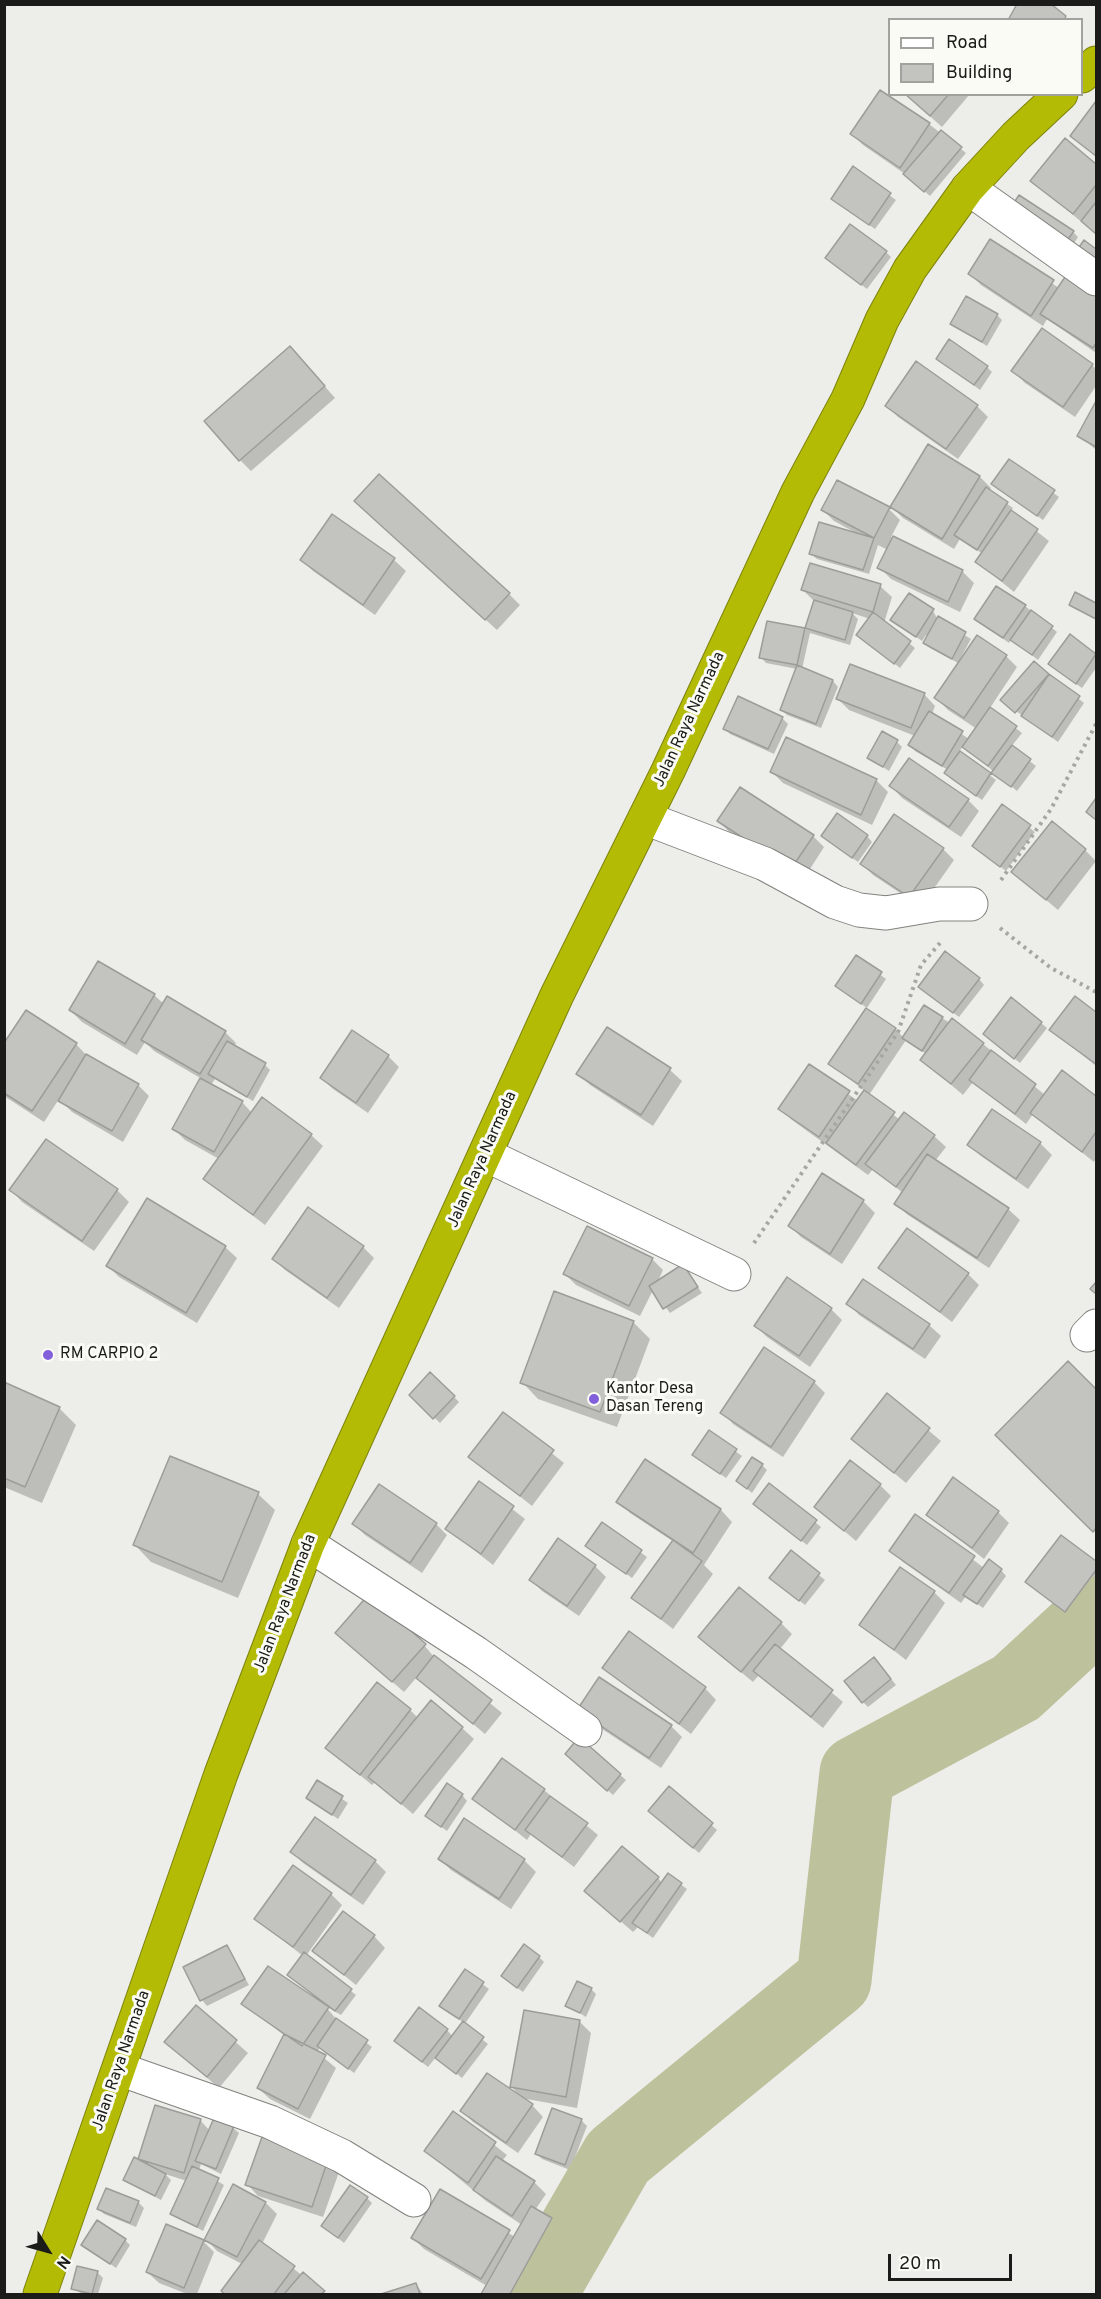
<!DOCTYPE html>
<html>
<head>
<meta charset="utf-8">
<style>
	body { margin:0 }
	#map { position:relative; width:1101px; height:2299px; overflow:hidden; background:#edeee9; font-family:Overpass,sans-serif }
	canvas { display:block }
	.frame { position:absolute; inset:0; border:6px solid #1b1b1a; pointer-events:none }
	.legend { position:absolute; left:888px; top:18px; width:195px; height:78px; box-sizing:border-box; background:#fbfbf6; border:2px solid #a1a19e; margin:0; padding:8px 10px; list-style:none; font-size:18px; color:#1b1b1a }
	.legend li { display:flex; align-items:center; gap:12px; height:30px }
	.legend b { width:30px; border:2px solid #a1a19e }
	.north { position:absolute; left:18px; top:2221px; width:60px; height:60px; -webkit-text-stroke:4px #fbfbf6; paint-order:stroke; rotate:127deg; font-size:16px; font-weight:700; line-height:24px; text-align:center; color:#1b1b1a }
	.north::after { content:''; display:block; margin:auto; width:21px; height:27px; background:#1b1b1a; clip-path:polygon(50% 0,100% 100%,50% 72%,0 100%) }
	.scale { position:absolute; left:888px; top:2254px; width:124px; height:27px; box-sizing:border-box; border:3px solid #1b1b1a; border-top:0; padding-left:8px; font-size:18px; line-height:21px; white-space:nowrap; color:#1b1b1a; -webkit-text-stroke:4px #fbfbf6; paint-order:stroke }
</style>
</head>
<body>
<div id="map">
<canvas width="1101" height="2299"></canvas>
<div class="frame"></div>
<ul class="legend">
<li><b style="height:8px;background:#fff"></b>Road</li>
<li><b style="height:16px;background:#c3c3bf"></b>Building</li>
</ul>
<div class="north">N</div>
<div class="scale">20 m</div>
</div>
<script>
const ctx = document.querySelector('canvas').getContext('2d');
ctx.lineJoin = 'round';
function fillPath(path, color) {
  ctx.fillStyle = color;
  ctx.fill(path, 'evenodd');
}
function poly(rows) {
  const path = new Path2D();
  for (const r of rows) {
    path.moveTo(r[0], r[1]);
    for (let i = 2; i < r.length; i += 2) path.lineTo(r[i], r[i + 1]);
  }
  return path;
}
function strokePath(path, color, width, dash) {
  ctx.strokeStyle = color;
  ctx.lineWidth = width;
  ctx.lineCap = dash ? 'butt' : 'round';
  ctx.setLineDash(dash || []);
  ctx.stroke(path);
}
function drawText(font, color, halo, rows, align = 'center') {
  ctx.font = font + ' Overpass,sans-serif';
  ctx.lineWidth = 6;
  ctx.setLineDash([]);
  ctx.textBaseline = 'middle';
  ctx.strokeStyle = halo;
  ctx.fillStyle = color;
  for (const [text, x, y, turn = 0] of rows) {
    ctx.save();
    ctx.translate(x, y);
    ctx.rotate((+turn || 0) * Math.PI / 180);
    ctx.textAlign = isNaN(turn) ? turn : align;
    if (halo) ctx.strokeText(text, 0, 0);
    ctx.fillText(text, 0, 0);
    ctx.restore();
  }
}
const shadow = poly([
	[880,92,929,124,966,153,930,196,905,174,863,145,852,134],
	[905,94,970,94,942,127],
	[1096,103,1096,157,1072,135],
	[1065,140,1096,166,1096,234,1032,181],
	[853,169,896,200,875,229,838,204],
	[1014,218,1073,232,1078,237,1067,254],
	[991,242,1059,288,1096,295,1096,353,1047,319,1043,326,981,285,970,274],
	[886,252,891,257,867,289,827,258],
	[997,315,1002,320,987,346,952,324],
	[301,359,335,398,251,471,240,460],
	[938,359,987,367,992,372,980,390],
	[1092,365,1096,369,1096,386,1075,417,1025,383,1013,371],
	[1096,404,1096,450,1079,435],
	[887,406,977,406,988,417,958,459,898,417],
	[1009,461,1059,497,1043,520,993,484],
	[980,477,991,488,989,491,1013,508,1011,511,1049,541,1014,592,977,562,983,554,960,539,954,549,903,518,892,507],
	[889,509,900,520,891,537,963,572,974,583,960,612,891,579,879,567,888,550,878,545,869,574,817,559,811,554,856,533,834,521,823,510],
	[367,512,509,594,520,605,497,630],
	[332,516,394,560,406,571,375,615,313,571,302,560],
	[880,586,892,597,884,623,915,648,900,668,863,640,870,619,852,613,858,619,850,645,810,633,802,669,833,681,838,687,821,728,787,715,781,710,797,669,766,663,761,657,768,622,806,630,815,602,803,590],
	[1076,594,1096,605,1096,620,1071,604],
	[909,595,933,611,937,618,971,639,960,659,1006,656,1017,667,990,708,1022,733,1011,747,1036,766,1017,791,963,746,959,752,996,780,982,800,951,779,946,773,948,770,915,751,910,745,915,736,849,710,838,699,924,694,935,706,932,714,969,739,977,729,948,710,936,698,960,664,930,648,924,643,928,636,926,635,922,641,892,620],
	[1025,606,1057,632,1038,660,1011,639,1009,643,976,619],
	[1070,636,1096,655,1096,668,1082,688,1055,669],
	[1034,663,1084,703,1058,742,1008,705],
	[782,718,788,724,774,754,730,734,725,728],
	[897,742,902,747,889,771,869,758],
	[772,772,876,780,888,792,872,825,783,783],
	[891,786,968,800,979,811,961,837,902,798],
	[1002,806,1035,832,1006,871,974,846],
	[719,821,813,836,824,847,803,880,730,833],
	[867,836,872,842,858,862,828,841],
	[943,849,954,860,921,907,873,875,862,864],
	[1085,850,1096,861,1058,910,1013,872],
	[856,957,886,979,867,1008,837,986],
	[99,963,154,995,164,1004,225,1032,236,1043,234,1047,265,1065,270,1070,253,1101,215,1079,211,1085,242,1102,252,1113,311,1135,323,1146,265,1225,205,1179,219,1159,185,1140,174,1129,202,1079,154,1051,145,1042,137,1055,82,1022,70,1010],
	[979,979,984,985,959,1017,925,992],
	[1075,998,1096,1014,1096,1066,1051,1030],
	[942,1018,983,1044,1045,1095,1062,1072,1096,1098,1096,1158,1094,1162,1033,1114,1026,1124,973,1082,963,1095,922,1060,926,1054,906,1040,869,1095,900,1120,905,1114,934,1136,946,1147,935,1161,1008,1209,1020,1220,989,1268,908,1215,896,1204,903,1193,873,1169,868,1175,792,1120,780,1109,809,1066,858,1101,865,1091,830,1064,895,1029,904,1038],
	[1041,1023,1047,1028,1020,1063,984,1034],
	[607,1029,670,1070,682,1081,653,1126,590,1085,578,1073],
	[76,1044,88,1057,138,1085,149,1096,123,1142,72,1112,59,1099,44,1122,4,1096,4,1045],
	[388,1056,399,1067,368,1113,333,1089,321,1078],
	[993,1111,1040,1143,1052,1155,1028,1189,981,1156,969,1145],
	[46,1141,117,1190,129,1202,94,1251,22,1202,11,1190],
	[822,1175,863,1201,875,1213,842,1264,801,1237,790,1226],
	[225,1247,237,1258,197,1323,119,1277,107,1265],
	[363,1247,374,1258,339,1308,285,1270,274,1259],
	[652,1259,663,1270,658,1281,683,1266,702,1293,670,1313,653,1290,640,1316,576,1285,565,1274],
	[880,1268,968,1274,979,1285,952,1322],
	[864,1281,929,1325,941,1336,925,1359,859,1315,848,1303],
	[831,1309,842,1320,810,1367,767,1337,756,1326],
	[633,1322,650,1339,617,1427,538,1399,522,1382],
	[1068,1363,1096,1392,1096,1533,1013,1451],
	[431,1374,459,1402,440,1423,411,1395],
	[814,1382,825,1393,783,1457,733,1424,722,1412],
	[4,1384,59,1408,76,1425,42,1503,4,1487],
	[887,1395,941,1441,906,1483,853,1439],
	[503,1414,564,1463,532,1506,470,1457],
	[709,1432,742,1456,726,1478,694,1455],
	[171,1458,258,1494,275,1510,238,1598,151,1562,135,1545],
	[646,1461,721,1510,732,1522,704,1565,713,1574,673,1629,633,1598,674,1542,630,1513,618,1501],
	[762,1465,767,1470,752,1493,738,1481],
	[479,1483,525,1519,493,1565,447,1529],
	[880,1485,891,1496,856,1541,816,1507],
	[770,1486,821,1527,807,1545,761,1509],
	[998,1512,1009,1523,984,1559,928,1515],
	[916,1516,984,1568,1001,1570,1006,1576,983,1608,966,1596,961,1603,903,1562,891,1550],
	[354,1524,436,1524,447,1535,422,1573,365,1535],
	[602,1524,647,1557,632,1578,587,1546],
	[1062,1537,1096,1563,1096,1596,1077,1622,1027,1582],
	[791,1553,825,1580,805,1605,777,1583],
	[595,1566,606,1577,579,1616,542,1591,531,1580],
	[934,1592,945,1603,906,1660,861,1625],
	[781,1623,792,1634,780,1649,843,1702,823,1728,759,1675,753,1682,712,1648],
	[349,1644,424,1645,434,1657,502,1713,485,1734,417,1677,404,1692],
	[879,1664,896,1685,868,1707,863,1702],
	[604,1667,705,1688,716,1700,691,1734],
	[410,1710,418,1718,462,1728,474,1739,413,1814,375,1782,372,1785,327,1748],
	[590,1721,671,1726,682,1737,661,1768],
	[579,1739,626,1780,613,1795,572,1759],
	[317,1782,348,1803,338,1819,308,1798],
	[670,1788,717,1830,699,1853,656,1816],
	[544,1790,598,1835,574,1867,531,1834,527,1840,474,1798],
	[462,1795,467,1801,447,1831,426,1816],
	[465,1821,524,1860,536,1872,511,1909,451,1870,439,1858],
	[292,1852,375,1861,386,1872,363,1905,303,1863],
	[668,1875,687,1889,653,1938,638,1927,633,1932,586,1891,658,1878,662,1883],
	[331,1894,342,1905,306,1956,356,1995,341,2015,325,2006,338,2021,372,2047,354,2073,320,2048,317,2052,336,2068,310,2119,270,2099,258,2088,285,2036,243,2004,324,2006,326,2004,303,1956,256,1919],
	[374,1936,385,1948,356,1985,314,1951],
	[227,1947,249,1985,207,2006,202,2000],
	[539,1957,544,1962,523,1992,508,1981],
	[465,1971,489,1989,464,2025,488,2044,462,2078,436,2057,428,2067,401,2046,447,2030,453,2037,464,2023,441,2006],
	[591,1989,596,1994,586,2017,567,2005],
	[196,2007,248,2053,219,2088,178,2053],
	[580,2022,591,2033,577,2108,521,2098,512,2087],
	[532,2105,543,2117,518,2153,473,2122,462,2111],
	[454,2113,507,2155,502,2161,534,2182,546,2194,535,2210,552,2219,563,2231,527,2294,483,2294,487,2286,424,2249,413,2238,441,2191,515,2237,522,2225,486,2201,426,2151],
	[200,2120,210,2131,233,2128,239,2133,221,2174,201,2164,199,2170,224,2185,203,2231,172,2214,187,2181,165,2174,171,2180,161,2200,124,2180,145,2164,139,2158],
	[581,2120,587,2126,570,2170,542,2159,537,2154],
	[263,2139,339,2172,323,2217,258,2196,247,2184],
	[107,2190,139,2203,144,2208,136,2227,104,2214,98,2208],
	[367,2198,372,2203,344,2243,323,2226],
	[266,2203,277,2214,262,2244,326,2294,226,2294,223,2291,242,2264,217,2251,206,2239],
	[125,2240,130,2245,116,2268,83,2245],
	[203,2241,214,2252,197,2294,187,2294,159,2283,147,2272],
	[97,2272,103,2278,98,2294,82,2294,73,2288],
	[416,2284,423,2294,386,2294]
]);
const river = poly([
	[539,2294,618,2157,834,1980,857,1773,1016,1688,1096,1614]
]);
const building = poly([
	[1017,4,1051,4,1066,16,1064,20,1008,20,1017,4],
	[880,90,930,123,900,168,850,134,880,90],
	[905,94,949,94,930,116,905,94],
	[1096,101,1096,156,1070,136,1096,101],
	[941,130,962,147,924,192,903,174,941,130],
	[1065,138,1096,164,1096,185,1073,214,1030,181,1065,138],
	[853,166,891,193,869,225,831,199,853,166],
	[1019,195,1074,231,1061,249,1007,213,1019,195],
	[1096,202,1096,234,1081,221,1096,202],
	[850,224,887,251,861,285,825,258,850,224],
	[990,239,1054,280,1031,316,968,274,990,239],
	[1084,240,1096,249,1096,274,1072,257,1084,240],
	[1067,274,1096,293,1096,343,1093,348,1040,314,1067,274],
	[966,296,998,314,982,342,950,324,966,296],
	[1042,328,1093,364,1063,407,1011,371,1042,328],
	[949,339,988,366,974,385,936,359,949,339],
	[290,346,325,386,239,461,204,421,290,346],
	[916,361,978,405,946,449,885,406,916,361],
	[1096,401,1096,447,1077,436,1096,401],
	[928,444,980,476,942,539,890,507,928,444],
	[1009,459,1055,490,1037,516,991,484,1009,459],
	[379,474,510,593,485,620,354,501,379,474],
	[837,480,890,507,874,538,821,510,837,480],
	[986,487,1008,502,977,550,954,535,986,487],
	[1011,510,1038,529,1002,581,975,562,1011,510],
	[332,514,395,558,363,605,300,560,332,514],
	[819,522,874,538,863,570,809,554,819,522],
	[893,536,963,570,948,602,877,568,893,536],
	[810,563,881,584,873,612,801,590,810,563],
	[996,586,1026,605,1003,638,974,619,996,586],
	[1075,592,1096,603,1096,619,1069,605,1075,592],
	[909,593,934,609,916,637,890,620,909,593],
	[814,600,853,612,845,640,805,628,814,600],
	[1031,610,1053,626,1032,655,1010,640,1031,610],
	[873,612,911,641,894,664,856,635,873,612],
	[938,616,966,632,952,659,923,643,938,616],
	[767,621,805,628,797,665,759,658,767,621],
	[1070,634,1096,654,1076,684,1048,664,1070,634],
	[977,635,1007,655,964,718,934,698,977,635],
	[1034,661,1049,674,1015,713,1000,700,1034,661],
	[850,664,925,693,911,728,836,699,850,664],
	[797,665,833,680,816,724,780,710,797,665],
	[1049,674,1080,696,1052,737,1021,716,1049,674],
	[738,696,783,717,768,749,723,729,738,696],
	[990,707,1017,726,988,766,962,747,990,707],
	[929,711,963,731,942,766,908,745,929,711],
	[882,731,898,740,883,767,867,758,882,731],
	[786,737,877,779,861,815,770,772,786,737],
	[1012,745,1031,759,1011,787,991,773,1012,745],
	[960,751,991,773,976,796,944,773,960,751],
	[909,758,969,799,949,827,889,786,909,758],
	[740,787,814,835,791,869,717,821,740,787],
	[1096,798,1096,820,1086,812,1096,798],
	[1002,804,1031,825,1000,867,972,846,1002,804],
	[837,813,868,835,852,858,821,836,837,813],
	[894,814,944,848,909,897,860,864,894,814],
	[1052,821,1086,849,1046,900,1011,872,1052,821],
	[945,951,980,978,953,1013,918,987,945,951],
	[856,955,882,972,861,1004,835,986,856,955],
	[98,961,155,994,125,1044,69,1010,98,961],
	[167,996,226,1031,200,1074,141,1040,167,996],
	[1075,996,1096,1012,1096,1064,1049,1030,1075,996],
	[1011,997,1042,1022,1014,1059,983,1034,1011,997],
	[924,1005,943,1017,922,1051,902,1038,924,1005],
	[866,1008,896,1028,858,1084,828,1064,866,1008],
	[26,1010,77,1043,32,1111,4,1093,4,1043,26,1010],
	[952,1018,984,1043,951,1084,920,1060,952,1018],
	[607,1027,671,1068,641,1115,576,1074,607,1027],
	[352,1030,389,1055,356,1103,320,1078,352,1030],
	[227,1041,266,1063,247,1097,208,1074,227,1041],
	[991,1050,1036,1084,1015,1114,969,1080,991,1050],
	[86,1054,139,1084,112,1131,58,1101,86,1054],
	[809,1064,850,1091,819,1137,778,1109,809,1064],
	[1062,1070,1096,1096,1096,1132,1082,1152,1030,1113,1062,1070],
	[200,1078,243,1101,214,1152,172,1129,200,1078],
	[864,1090,895,1112,856,1165,826,1143,864,1090],
	[262,1097,312,1134,253,1215,203,1179,262,1097],
	[992,1109,1041,1142,1016,1179,967,1145,992,1109],
	[904,1112,935,1135,896,1187,865,1164,904,1112],
	[46,1139,118,1189,82,1241,9,1190,46,1139],
	[927,1154,1009,1208,977,1258,894,1204,927,1154],
	[822,1173,864,1200,830,1254,788,1226,822,1173],
	[147,1198,226,1246,186,1313,106,1266,147,1198],
	[308,1207,364,1246,327,1298,272,1259,308,1207],
	[587,1226,653,1258,629,1306,563,1274,587,1226],
	[907,1228,969,1273,940,1312,878,1268,907,1228],
	[683,1264,698,1287,663,1309,649,1286,683,1264],
	[787,1277,832,1308,799,1356,754,1326,787,1277],
	[863,1279,930,1324,913,1349,846,1304,863,1279],
	[1096,1282,1096,1294,1090,1289,1096,1282],
	[554,1291,634,1321,600,1412,520,1383,554,1291],
	[764,1347,815,1381,771,1447,720,1413,764,1347],
	[1068,1361,1096,1389,1096,1528,1093,1532,995,1435,1068,1361],
	[430,1372,455,1396,433,1419,409,1395,430,1372],
	[4,1382,60,1407,25,1487,4,1478,4,1382],
	[887,1393,930,1428,894,1473,851,1439,887,1393],
	[503,1412,554,1450,520,1496,468,1457,503,1412],
	[709,1430,737,1449,720,1474,692,1455,709,1430],
	[170,1456,259,1492,222,1582,133,1545,170,1456],
	[752,1457,763,1464,747,1489,736,1481,752,1457],
	[645,1459,721,1509,693,1553,616,1502,645,1459],
	[850,1460,881,1484,844,1531,814,1507,850,1460],
	[953,1477,999,1511,972,1548,926,1515,953,1477],
	[479,1481,514,1506,481,1554,445,1529,479,1481],
	[769,1483,817,1520,801,1541,753,1504,769,1483],
	[379,1484,437,1523,410,1563,352,1524,379,1484],
	[915,1514,975,1556,949,1593,889,1551,915,1514],
	[602,1522,642,1550,626,1574,585,1546,602,1522],
	[1061,1535,1096,1561,1096,1570,1065,1612,1025,1582,1061,1535],
	[558,1538,596,1565,567,1606,529,1580,558,1538],
	[673,1540,702,1561,661,1619,631,1598,673,1540],
	[791,1550,820,1573,799,1601,769,1578,791,1550],
	[989,1559,1002,1569,977,1604,963,1595,989,1559],
	[900,1567,935,1591,894,1650,859,1625,900,1567],
	[739,1587,782,1622,741,1672,698,1637,739,1587],
	[369,1594,426,1644,392,1682,335,1633,369,1594],
	[629,1631,706,1687,679,1724,602,1668,629,1631],
	[775,1644,833,1690,811,1717,753,1671,775,1644],
	[434,1655,492,1700,473,1724,416,1678,434,1655],
	[874,1657,891,1679,862,1703,844,1681,874,1657],
	[599,1677,672,1725,649,1758,577,1710,599,1677],
	[377,1682,411,1709,360,1775,325,1748,377,1682],
	[431,1700,463,1727,401,1804,368,1777,431,1700],
	[579,1737,621,1774,607,1791,565,1754,579,1737],
	[502,1758,545,1789,515,1830,472,1799,502,1758],
	[317,1780,343,1796,332,1815,306,1798,317,1780],
	[447,1783,463,1794,441,1827,425,1816,447,1783],
	[669,1786,713,1823,693,1848,648,1811,669,1786],
	[550,1796,588,1823,562,1857,525,1830,550,1796],
	[315,1817,376,1860,351,1895,290,1852,315,1817],
	[464,1818,525,1859,499,1899,438,1859,464,1818],
	[622,1846,659,1877,620,1922,584,1891,622,1846],
	[293,1865,332,1893,293,1947,254,1919,293,1865],
	[668,1873,682,1883,647,1933,632,1923,668,1873],
	[343,1911,375,1935,344,1975,312,1951,343,1911],
	[524,1944,540,1956,517,1988,501,1976,524,1944],
	[227,1945,245,1979,200,2001,183,1967,227,1945],
	[304,1952,352,1989,335,2011,287,1975,304,1952],
	[268,1966,329,2007,302,2046,241,2004,268,1966],
	[465,1969,484,1982,459,2019,439,2006,465,1969],
	[577,1981,592,1988,580,2013,565,2006,577,1981],
	[196,2005,237,2040,207,2077,164,2042,196,2005],
	[419,2007,448,2029,422,2062,394,2041,419,2007],
	[524,2010,580,2020,566,2097,510,2087,524,2010],
	[336,2018,368,2040,348,2069,317,2046,336,2018],
	[463,2021,484,2037,456,2074,435,2058,463,2021],
	[284,2034,326,2055,298,2109,257,2088,284,2034],
	[487,2073,533,2104,506,2143,460,2111,487,2073],
	[155,2105,201,2119,184,2173,138,2159,155,2105],
	[552,2108,582,2119,565,2165,535,2154,552,2108],
	[453,2111,496,2142,468,2183,424,2151,453,2111],
	[214,2118,234,2126,216,2169,195,2161,214,2118],
	[262,2137,328,2160,312,2207,245,2185,262,2137],
	[496,2156,535,2181,512,2216,473,2190,496,2156],
	[134,2157,166,2174,155,2196,123,2180,134,2157],
	[192,2166,219,2178,197,2227,170,2214,192,2166],
	[233,2184,266,2202,237,2257,204,2240,233,2184],
	[350,2185,368,2197,338,2238,321,2226,350,2185],
	[106,2188,139,2201,130,2223,97,2209,106,2188],
	[440,2189,510,2230,481,2279,411,2238,440,2189],
	[531,2206,552,2218,510,2294,481,2294,531,2206],
	[97,2220,126,2239,110,2264,81,2245,97,2220],
	[166,2224,204,2240,184,2288,146,2272,166,2224],
	[259,2240,295,2266,274,2294,225,2294,221,2291,259,2240],
	[77,2266,98,2271,92,2294,71,2289,77,2266],
	[303,2272,325,2291,321,2294,284,2294,303,2272],
	[416,2283,420,2294,381,2294,416,2283]
]);
const path = poly([
	[1001,880,1051,809,1096,724],
	[1000,928,1051,968,1096,992],
	[754,1243,898,1032,921,965,940,943]
]);
const minor = poly([
	[968,188,1096,279],
	[645,818,765,864,835,902,859,910,886,913,939,904,971,904],
	[486,1155,734,1274],
	[1087,1335,1096,1326],
	[308,1544,476,1653,585,1730],
	[119,2069,270,2122,342,2156,414,2200]
]);
const highway = poly([
	[1082,76,1096,63],
	[40,2294,221,1774,308,1544,557,995,668,771,798,492,848,399,882,320,910,269,968,188,1016,136,1061,94]
]);
const markers = [
	[48,1355,6,"#8260db"],
	[594,1399,6,"#8260db"]
];
const streetNames = [
	["Jalan Raya Narmada",690,720,-65],
	["Jalan Raya Narmada",483,1160,-66],
	["Jalan Raya Narmada",286,1604,-69],
	["Jalan Raya Narmada",122,2061,-71]
];
const poiNames = [
	["RM CARPIO 2",60,1355],
	["Kantor Desa",606,1390],
	["Dasan Tereng",606,1408]
];
fillPath(shadow, '#0003');
strokePath(river, '#bdc19c', 75);
fillPath(building, '#c3c3bf');
strokePath(building, '#9c9d99', 1.5);
strokePath(minor, '#82827e', 35);
strokePath(highway, '#7e830c', 35);
strokePath(path, '#a6a7a3', 4, [3, 4.5]);
strokePath(minor, '#fff', 33);
strokePath(highway, '#b4bb04', 33);
for (const [x, y, r, color] of markers) {
  const dot = new Path2D();
  dot.arc(x, y, r, 0, 2 * Math.PI);
  ctx.fillStyle = color;
  ctx.fill(dot);
  strokePath(dot, '#fbfbf6', 2);
}
drawText('16px', '#1b1b1a', '#fbfbf6', streetNames);
drawText('16px', '#1b1b1a', '#fbfbf6', poiNames, 'left');
</script>
</body>
</html>
